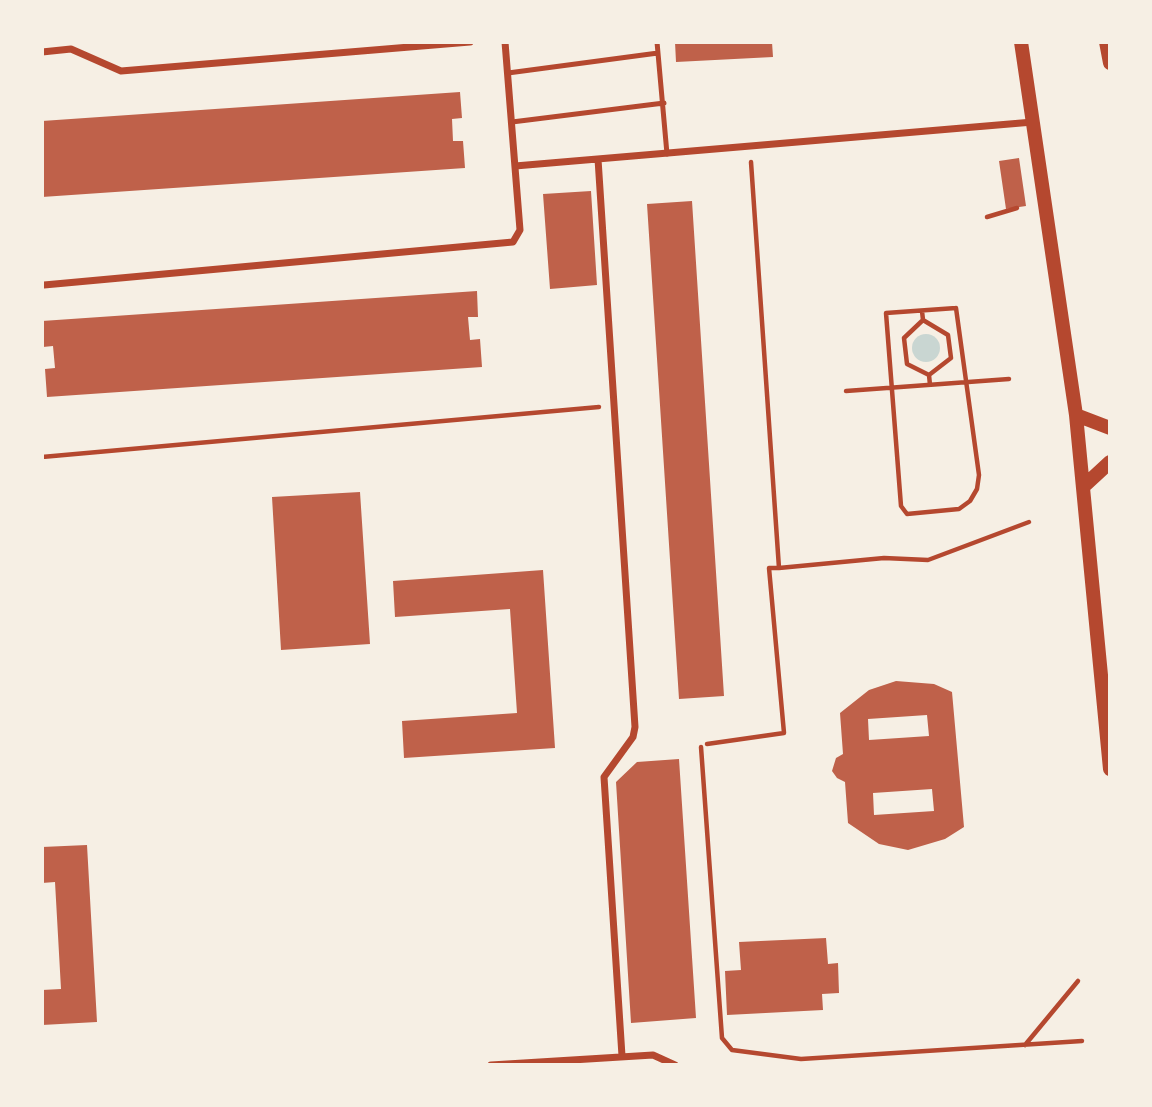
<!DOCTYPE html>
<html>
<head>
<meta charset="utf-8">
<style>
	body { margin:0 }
	#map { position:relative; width:1152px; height:1107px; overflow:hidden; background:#f6efe4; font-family:Figtree,sans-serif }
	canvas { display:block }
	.frame { position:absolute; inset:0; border:44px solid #f6efe4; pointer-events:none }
</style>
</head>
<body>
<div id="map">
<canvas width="1152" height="1107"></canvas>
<div class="frame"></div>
</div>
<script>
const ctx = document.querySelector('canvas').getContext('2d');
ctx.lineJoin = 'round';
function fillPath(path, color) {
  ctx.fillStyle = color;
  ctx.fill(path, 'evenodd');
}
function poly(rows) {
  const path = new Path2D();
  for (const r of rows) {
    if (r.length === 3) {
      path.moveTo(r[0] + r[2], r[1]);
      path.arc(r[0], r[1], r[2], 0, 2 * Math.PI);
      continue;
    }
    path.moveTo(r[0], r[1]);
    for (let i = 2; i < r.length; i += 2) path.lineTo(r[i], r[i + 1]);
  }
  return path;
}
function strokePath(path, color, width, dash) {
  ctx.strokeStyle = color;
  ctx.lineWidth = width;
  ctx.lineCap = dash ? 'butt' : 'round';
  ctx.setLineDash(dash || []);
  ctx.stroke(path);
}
const water = poly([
	[926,348,14]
]);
const building = poly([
	[675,42,772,42,773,57,676,62],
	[460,92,462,118,452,119,453,141,463,141,465,168,42,197,42,121],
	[1019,158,1026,206,1006,209,999,161],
	[591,191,597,285,550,289,543,194],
	[692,201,724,696,679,699,647,204],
	[477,291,478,317,468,317,470,340,480,339,482,367,47,397,45,369,55,368,53,346,43,347,42,321],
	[360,492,370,644,281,650,272,497],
	[543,570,555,748,404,758,402,721,517,713,510,609,395,617,393,581],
	[896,681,934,684,952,692,964,827,945,839,908,850,879,844,848,823,845,782,837,778,832,771,836,758,843,754,840,713,869,690],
	[927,715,929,736,869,740,868,719],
	[932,789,934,811,874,815,873,793],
	[679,759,696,1018,631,1023,616,782,637,762],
	[87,845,97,1022,42,1025,42,990,61,989,55,882,42,883,42,847],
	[826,938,828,964,838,963,839,993,822,994,823,1010,727,1015,725,971,741,970,739,942]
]);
const path = poly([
	[987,217,1017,208],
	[956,308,979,475,977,489,970,501,959,509,907,514,901,506,886,313,956,308],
	[922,311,923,320,904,338,907,364,929,375,930,385],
	[923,320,948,335,951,358,929,375],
	[846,391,1009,379],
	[42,457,599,407],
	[779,568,884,558,928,560,1029,522],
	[707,744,784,733,769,568,779,568,751,162],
	[701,747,722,1038,732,1050,801,1059,1082,1041],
	[1025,1045,1078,981]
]);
const service = poly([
	[657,42,667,154],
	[508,73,658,53],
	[512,122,664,103]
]);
const minor = poly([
	[42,52,71,49,121,71,470,42],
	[598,159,635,727,633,737,604,777,622,1056],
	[515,166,1033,122],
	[44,285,513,242,520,230,505,42],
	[491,1065,653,1055,675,1065]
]);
const secondary = poly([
	[1021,42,1076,415,1110,769],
	[1106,42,1110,63],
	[1076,415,1110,428],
	[1084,486,1110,462]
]);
fillPath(water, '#c9d6d2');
fillPath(building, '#bf614a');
strokePath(path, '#b5482f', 4.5);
strokePath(service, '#b5482f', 5);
strokePath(minor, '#b5482f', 7);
strokePath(secondary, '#b5482f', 14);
</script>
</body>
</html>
